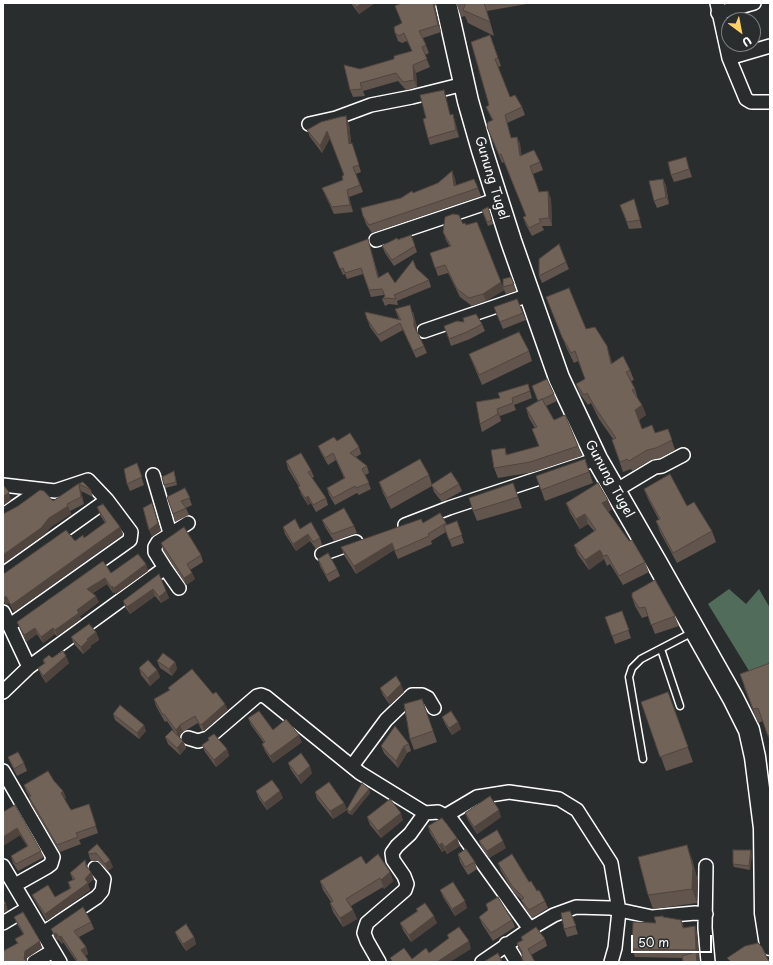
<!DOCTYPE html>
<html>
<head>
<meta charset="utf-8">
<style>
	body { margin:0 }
	#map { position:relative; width:773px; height:965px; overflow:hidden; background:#2a2d2e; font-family:"Playpen Sans",sans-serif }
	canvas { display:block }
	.frame { position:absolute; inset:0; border:4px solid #fff; pointer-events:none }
	.north { position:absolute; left:721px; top:12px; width:40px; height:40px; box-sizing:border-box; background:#2a2d2e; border:1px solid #7f8182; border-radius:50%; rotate:148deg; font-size:11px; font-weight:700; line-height:16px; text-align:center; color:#fff }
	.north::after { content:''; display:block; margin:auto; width:14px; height:18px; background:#ffd166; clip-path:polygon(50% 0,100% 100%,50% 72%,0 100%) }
	.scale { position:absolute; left:631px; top:935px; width:81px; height:18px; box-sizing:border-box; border:2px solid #fff; border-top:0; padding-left:5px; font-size:12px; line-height:14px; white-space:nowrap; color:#fff; -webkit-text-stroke:3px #2a2d2e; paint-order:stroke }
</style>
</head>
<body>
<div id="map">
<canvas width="773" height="965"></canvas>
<div class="frame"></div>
<div class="north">U</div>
<div class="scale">50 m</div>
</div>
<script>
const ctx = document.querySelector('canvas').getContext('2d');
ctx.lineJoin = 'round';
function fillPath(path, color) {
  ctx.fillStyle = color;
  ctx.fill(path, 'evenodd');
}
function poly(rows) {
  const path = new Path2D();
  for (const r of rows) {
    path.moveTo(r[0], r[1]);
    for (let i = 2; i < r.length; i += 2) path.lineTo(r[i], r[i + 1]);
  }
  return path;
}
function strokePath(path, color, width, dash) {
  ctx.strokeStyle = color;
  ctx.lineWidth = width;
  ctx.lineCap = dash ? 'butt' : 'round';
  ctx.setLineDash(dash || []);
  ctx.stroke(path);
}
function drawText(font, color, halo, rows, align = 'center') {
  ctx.font = font + ' "Playpen Sans",sans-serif';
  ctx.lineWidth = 3;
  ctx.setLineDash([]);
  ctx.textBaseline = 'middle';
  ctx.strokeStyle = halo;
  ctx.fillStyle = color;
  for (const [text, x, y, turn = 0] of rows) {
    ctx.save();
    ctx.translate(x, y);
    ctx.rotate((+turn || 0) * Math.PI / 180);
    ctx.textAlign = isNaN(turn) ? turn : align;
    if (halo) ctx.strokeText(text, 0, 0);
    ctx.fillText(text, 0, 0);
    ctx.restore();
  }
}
const green = poly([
	[729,589,746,604,759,589,770,608,770,667,754,679,708,604]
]);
const lane = poly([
	[661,649,680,706],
	[643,759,629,677,632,668,641,659,693,632]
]);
const street = poly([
	[717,3,729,58,746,99,751,102,770,102],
	[718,13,754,3],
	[729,58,770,46],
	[309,124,336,118,371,105,412,97,464,84],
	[376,240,498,199],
	[424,331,529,295],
	[153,475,170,533],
	[3,485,55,491,88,480,107,500],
	[615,491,655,467,662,466,683,455],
	[3,515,40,490],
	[405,525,449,508,597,459],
	[322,554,356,542],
	[165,568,179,588],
	[3,574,107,500,131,532,130,540,10,625],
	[3,612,29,667],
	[3,692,29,667,165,568,155,552,155,547,158,542,188,523],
	[188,738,198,741,208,738,257,696,261,695,266,697,360,773,425,813,438,812,451,819,530,929],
	[352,766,386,720,412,695,422,695,428,698,434,708],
	[3,771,53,857,51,864,47,867,15,885],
	[445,816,477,797,509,792,559,799,577,810,611,863,619,911,615,948,611,962],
	[3,866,60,962],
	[706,866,705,928,708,962],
	[3,923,28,908],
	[43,933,97,897,102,891,104,879,95,868],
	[506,944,517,962],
	[34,962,53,951],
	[379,962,367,941,364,933,365,929,367,923,405,890,407,884,404,876,393,860,392,853,397,846,410,834,425,813],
	[482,962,530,929,554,915,576,907,610,908,652,917,695,913,706,914]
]);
const primary = poly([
	[446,3,468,101,482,150,511,241,559,378,597,459,658,565,733,698,749,730,755,757,764,828,765,913,770,945]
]);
const wall = poly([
	[351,3,375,3,359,14],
	[402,3,436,3,435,7,441,32,423,38,429,53,425,55,430,67,416,73,417,87,406,90,398,81,363,91,365,96,353,97,350,90,360,69,394,59,412,51,407,41,402,43,398,41,395,33,402,23,395,6],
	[456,3,532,3,487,11,494,36,468,23,465,16,461,17],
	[490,35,501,66,498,67,510,97,522,107,525,115,507,123,511,138,517,137,520,144,521,155,540,162,543,170,533,174,539,192,551,199,552,226,542,226,544,230,532,236,526,225,523,217,526,216,504,162,502,163,487,127,492,120,486,107,489,105],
	[446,97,450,114,455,121,459,137,430,145,428,138,426,118],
	[349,124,351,143,352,143,354,150,361,172,356,174,363,192,349,197,353,212,334,214,325,195,322,188,343,180,344,175,330,138,322,153,310,137,307,130],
	[688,165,692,177,674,182,671,175],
	[452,171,455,179,456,186,478,188,481,196,372,233,366,224,363,216,401,198,438,183],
	[663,179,666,186,669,204,657,208,654,201],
	[620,205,636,207,642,228,629,229],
	[488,207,493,224,488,226,483,214],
	[463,224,503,287,511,277,516,291,506,294,504,290,486,301,472,306,460,297,448,273,438,276,430,253,450,247,446,240,443,232],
	[411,235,417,252,394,266,385,253,382,246],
	[370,246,379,278,395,283,416,268,429,280,431,287,397,301,398,305,389,304,385,306,382,299,385,296,384,295,371,297,363,274,347,279,345,274,343,275,333,252],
	[566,262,569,269,542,283,539,276],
	[546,297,586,329,610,356,612,363,630,370,634,380,631,381,635,389,638,399,642,405,646,415,639,420,642,429,655,433,668,429,675,450,660,458,651,460,632,471,631,469,623,472,612,440,613,439,599,419,591,403,588,405,580,394,576,384,585,379,578,361,574,363,566,347],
	[395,309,413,312,417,327,417,332,424,346,427,353,416,358,403,330,381,342,370,327,365,312,399,320],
	[523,313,526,320,503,329,497,315],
	[463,318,482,324,485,331,470,339,451,346,444,326,464,322],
	[529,351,532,361,482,385,473,364,469,354],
	[528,384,532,398,514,405,516,410,500,416,501,421,482,432,480,424,500,398],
	[532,386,554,394,557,401,546,406,554,420,578,446,582,456,534,472,498,478,494,468,505,448,507,455,539,446,532,429,535,428,529,418,526,408,538,401],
	[337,441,359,447,361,454,356,457,367,466,369,473,365,475,371,489,359,495,357,493,335,505,329,495,327,488,344,478,336,460,328,465,321,453,318,446],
	[585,459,593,483,545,501,536,476],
	[286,461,311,470,314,477,312,478,326,498,328,505,316,512,311,503,308,505,301,494,299,487,288,469],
	[137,463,144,485,130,491,127,484],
	[175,475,177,485,165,488,162,477],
	[429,475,432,485,459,484,462,491,442,502,434,492,432,486,391,509,383,493,379,482],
	[513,483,522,508,477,521,473,511],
	[78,484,91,490,93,497,81,491,84,504,70,511,71,514,52,526,44,535,53,501],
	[185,488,192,505,186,508,189,515,175,522,173,514],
	[644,489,687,506,712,531,716,542,677,563,660,532,656,521,659,520,648,499],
	[608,500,612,509,608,512,645,562,649,572,623,585,610,564,607,566,604,559,589,570,578,555,574,545,594,531,588,524,580,529,570,513,566,503],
	[97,507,120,527,123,534,14,612,9,603,6,605,3,599,3,573,5,573,75,541,84,538,105,523,100,515],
	[322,520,354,526,357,533,334,541,325,527],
	[457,521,464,543,452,547,446,532,431,541,432,544,398,559,394,550,356,574,344,555,341,547,423,523,446,523,447,525],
	[283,527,300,529,320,538,322,545,316,549,310,541,296,551,285,534],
	[161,543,201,555,203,562,190,570,195,579,186,585,163,550],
	[318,559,337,569,340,576,329,582,320,566],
	[146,564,148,571,116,594,115,592,113,593,107,584,93,593,99,602,80,616,81,619,57,636,55,634,43,643,37,634,26,642,17,622,111,573],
	[159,574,169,598,161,603,155,596,130,614,125,607,123,601],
	[632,597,675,616,679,626,655,634,648,616,642,618,635,606],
	[622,611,631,638,615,644,605,617],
	[96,632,99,640,90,646,91,647,83,654,74,644,71,637],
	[52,658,69,663,46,683,41,675,38,668,44,664,43,660],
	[157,661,175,662,177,669,172,676,160,668],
	[770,663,770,742,763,721,758,723,744,687],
	[139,668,157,670,160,677,150,686,141,675],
	[168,688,228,710,204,731,202,731,198,723,183,732,179,736,183,741,186,748,180,755,168,744,165,737,175,733,167,721,165,722,156,706,154,699,169,690],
	[380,688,404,692,390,705,383,695],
	[668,692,693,762,666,771,641,702],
	[422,699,437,742,414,750,410,739],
	[113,714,146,731,139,739,115,720],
	[442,717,458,722,461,729,452,735,445,724],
	[248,718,273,730,302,742,273,763,265,751,262,744,264,743,251,725],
	[208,738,227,749,229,756,216,767,205,752,202,745,209,741],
	[409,744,411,751,407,753,398,768,384,753,381,746],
	[8,757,24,763,27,771,17,776,11,764],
	[288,763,312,773,301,784,291,770],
	[54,781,63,791,66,798,64,799,71,810,89,804,98,833,79,840,81,844,60,852,31,804,29,797,29,796,26,791,24,785],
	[369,789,370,793,352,815,348,813,347,809],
	[256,791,283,798,267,810,259,799],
	[315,792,344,803,347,810,333,819,317,799],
	[3,812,41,851,44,857,18,871,13,863,11,856,27,846,20,835,3,846],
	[465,813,501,817,477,834,468,820],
	[367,817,403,820,381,838,370,825],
	[428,826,457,838,460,846,447,854,445,850,442,852,430,833],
	[479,841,506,848,489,858,482,848],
	[97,844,113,867,108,871,98,861,92,861,90,859,88,852],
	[458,854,475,862,477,869,468,875,460,862],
	[752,854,750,870,734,867,733,864],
	[692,859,698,882,697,903,653,909,648,895],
	[85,860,88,868,91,872,94,879,88,884,90,890,47,921,35,901,32,895,55,897,70,889,68,882,73,880,70,873],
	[498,863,529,882,545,901,548,908,532,918,524,907,522,900,514,893,501,871],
	[366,864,390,872,393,881,384,889,383,887,351,906,353,910,357,919,343,927,333,912,330,903,331,902,323,890,320,881],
	[440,890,467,908,455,916,443,897],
	[416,909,437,923,411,942,403,930,400,923,417,911],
	[570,911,578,934,567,937,564,929],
	[14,917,42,948,27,958,27,961,17,943,15,939,23,934,17,924],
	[479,917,512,920,515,927,493,941,482,924],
	[664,918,681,920,684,928,695,926,697,934,699,962,682,958,635,957,632,949,656,923],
	[91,922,94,929,79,937,86,947,88,954,76,961,63,942,62,944,58,939,57,941,54,936,51,929],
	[175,932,194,937,196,944,186,951,178,939],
	[521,937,545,939,547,946,531,955,535,962,523,962,522,959,522,954,519,950,517,943,522,941]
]);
const shadedWall = poly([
	[362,3,375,3,359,14,356,7],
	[433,3,436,3,435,7,441,32,438,25],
	[413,65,416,73,417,87,414,80],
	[453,114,455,121,459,137,456,130],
	[346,116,349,124,352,151,349,144],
	[327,131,330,138,322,153,320,146],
	[517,137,520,144,523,164,520,156],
	[452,171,455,179,457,195,454,186],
	[663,179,666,186,669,204,666,197],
	[347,190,349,197,353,212,350,205],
	[548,191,551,199,552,226,549,218],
	[501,282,504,290,486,301,483,294],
	[410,305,417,327,416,333,414,326],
	[607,346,610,356,614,374,611,364],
	[642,405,646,415,639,420,635,410],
	[497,409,500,416,501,421,498,414],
	[79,484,81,491,84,504,81,497],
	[9,492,11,500,3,506,3,497],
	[308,496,311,503,308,505,305,498],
	[608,500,612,509,605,513,602,503],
	[152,503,161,531,152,537,149,530],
	[68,506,71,514,52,526,44,535,3,564,3,555,49,518],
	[585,514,588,524,580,529,576,519],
	[120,527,123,534,14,612,11,605],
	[308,534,310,541,296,551,293,544],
	[392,543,394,550,356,574,354,566],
	[600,550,604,559,589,570,585,560],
	[146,564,148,571,116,594,114,588],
	[192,573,195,579,186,585,184,578],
	[105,578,107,584,89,595,87,589],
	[112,586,115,592,113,593,111,587],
	[153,589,155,596,130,614,127,607],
	[166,591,169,598,161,603,159,597],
	[6,596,9,603,6,605,4,598],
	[96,596,99,602,80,616,81,619,57,636,55,630,77,610],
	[35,628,37,634,26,642,24,635],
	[53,628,55,634,43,643,41,637],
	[96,632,99,640,90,646,91,647,83,654,81,647,87,639],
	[66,656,69,663,46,683,43,676],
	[175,662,177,669,172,676,169,669],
	[157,670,160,677,150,686,148,678],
	[401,684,404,692,390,705,387,698],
	[225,704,228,710,204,731,202,724],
	[458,722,461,729,452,735,449,728],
	[144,725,146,731,139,739,137,733],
	[180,725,183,732,178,737,176,730],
	[299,735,302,742,273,763,270,756],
	[183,741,186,748,180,755,177,748],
	[404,746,407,753,398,768,396,761],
	[227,749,229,756,216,767,214,760],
	[310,766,312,773,301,784,298,776],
	[369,789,370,793,352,815,350,812],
	[63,791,66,798,63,800,61,793],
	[280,791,283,798,267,810,264,803],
	[344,803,347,810,333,819,330,811],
	[499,810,501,817,477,834,474,827],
	[401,813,403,820,381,838,378,831],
	[17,828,20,835,3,846,3,837],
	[457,838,460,846,447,854,445,847],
	[503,841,506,848,489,858,487,851],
	[442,843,445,850,442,852,439,845],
	[687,845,692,859,698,882,697,903,692,889],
	[751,850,752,854,750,870,749,866],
	[110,860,113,867,108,871,105,864],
	[91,872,94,879,88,884,90,890,47,921,45,914],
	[390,872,393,881,384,889,381,880],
	[465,901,467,908,455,916,452,909],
	[6,904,8,910,3,914,3,905],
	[353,910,357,919,343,927,340,918],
	[434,916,437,923,411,942,409,935],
	[695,926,697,934,699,958,696,950],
	[56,933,58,939,57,941,54,934],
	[61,936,63,942,62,944,59,937],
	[194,937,196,944,186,951,183,944],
	[40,941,42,948,27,958,27,962,24,959,25,951],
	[469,941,471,949,450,962,437,962],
	[86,947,88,954,83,957,81,950],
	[696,952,699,959,699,962,697,962]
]);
const building = poly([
	[354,3,362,3,356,7,354,3],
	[402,3,433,3,438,25,419,31,426,45,422,47,427,59,413,65,414,80,403,82,396,73,360,83,362,89,350,90,344,65,360,69,394,59,394,56,412,51,404,33,399,36,395,33,394,27,402,23,395,6,402,3],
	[466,3,484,3,490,22,463,10,466,3],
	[490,35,498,58,495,59,510,97,515,95,522,107,505,115,511,138,517,137,520,156,534,150,540,162,530,166,539,192,548,191,549,218,539,219,541,222,529,228,523,217,526,216,501,154,499,155,487,127,488,122,493,120,486,107,489,105,471,42,490,35],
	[444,90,450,115,453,114,456,130,428,138,423,119,426,118,420,95,444,90],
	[346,116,349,144,352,143,359,165,353,167,360,185,347,190,350,205,332,207,322,188,343,180,342,176,344,175,327,131,320,146,307,130,321,122,340,117,346,116],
	[686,157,689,169,671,175,668,162,686,157],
	[452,171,454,186,474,179,478,188,369,225,363,216,361,208,401,198,412,191,413,193,438,183,452,171],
	[663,179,666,197,654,201,649,181,663,179],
	[634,199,640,220,627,222,620,205,634,199],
	[488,207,492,220,487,222,482,210,488,207],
	[453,214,459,215,463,224,465,223,466,225,477,222,501,282,483,294,469,298,457,289,445,265,435,268,430,253,451,246,443,232,445,217,453,214],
	[411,235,415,246,392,260,382,246,397,238,398,240,411,235],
	[368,239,378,278,388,272,395,283,413,260,416,268,429,280,394,295,396,299,387,298,382,299,385,296,382,289,369,290,361,268,345,273,343,268,340,269,333,252,368,239],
	[559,244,566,262,539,276,539,259,559,244],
	[511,277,514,284,503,287,503,279,511,277],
	[569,288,586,329,595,327,607,346,611,364,623,356,630,370,626,372,635,389,632,390,642,405,635,410,642,429,652,425,655,433,668,429,672,440,656,448,647,450,629,461,627,459,620,462,612,440,616,438,596,409,587,393,584,395,576,384,585,379,575,351,571,353,562,337,546,297,569,288],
	[517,299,523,313,500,322,494,307,517,299],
	[410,305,414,320,414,326,424,346,413,351,400,323,378,335,367,319,365,312,401,320,395,309,410,305],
	[476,314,482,324,467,332,449,339,444,326,457,321,464,322,463,318,476,314],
	[519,332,529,351,479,375,469,354,519,332],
	[547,379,554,394,538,401,532,386,547,379],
	[528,384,530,391,512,398,513,403,497,409,498,414,480,424,476,402,500,398,498,393,528,384],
	[542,399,554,420,565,415,578,446,530,462,494,468,491,450,505,448,506,455,539,446,532,429,537,427,526,408,542,399],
	[350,433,359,447,350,453,367,466,362,469,369,483,356,488,355,486,333,498,327,488,345,478,333,453,325,458,318,446,334,437,337,441,350,433],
	[301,453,311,470,308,472,326,498,313,505,308,496,305,498,298,487,300,486,286,461,301,453],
	[420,459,429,475,387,498,379,482,420,459],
	[585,459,589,472,541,490,536,476,585,459],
	[137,463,142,477,127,484,124,469,137,463],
	[174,471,176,482,164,485,162,477,174,471],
	[451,472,459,484,440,495,431,485,451,472],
	[670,474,687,506,694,502,712,531,673,553,656,521,660,519,644,489,670,474],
	[83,482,91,490,79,484,81,497,67,504,68,506,49,518,41,528,3,555,3,514,18,506,40,490,44,491,53,501,78,484,83,482],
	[513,483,518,497,473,511,469,498,513,483],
	[598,483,608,500,602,503,629,541,632,540,645,562,619,576,607,555,603,556,600,550,585,560,574,545,596,530,585,514,576,519,566,503,598,483],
	[3,486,4,486,9,492,3,497,3,486],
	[185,488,190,498,181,501,186,508,173,514,167,497,185,488],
	[152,503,158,523,149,530,143,508,152,503],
	[103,504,120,527,11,605,6,596,4,598,3,597,3,573,5,573,66,530,75,541,83,535,84,538,106,522,97,507,103,504],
	[344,508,354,526,332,534,322,520,344,508],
	[440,513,446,523,428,534,429,536,395,551,392,543,354,566,341,547,421,519,423,523,440,513],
	[295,519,300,529,311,522,320,538,313,542,308,534,293,544,283,527,295,519],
	[457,521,462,535,449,540,444,526,457,521],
	[184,527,201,555,187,564,192,573,184,578,161,543,184,527],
	[328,553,337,569,326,575,318,559,328,553],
	[138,554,146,564,114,588,112,586,111,587,105,578,87,589,96,596,77,610,79,613,55,630,53,628,41,637,35,628,24,635,17,622,103,561,111,573,138,554],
	[159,574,166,591,159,597,153,589,127,607,123,601,159,574],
	[655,580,675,616,651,625,645,607,639,608,632,597,632,593,655,580],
	[622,611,629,630,612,636,605,617,622,611],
	[89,624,96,632,87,639,88,640,81,647,71,637,89,624],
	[63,651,66,656,43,676,38,668,45,663,43,660,49,655,52,658,63,651],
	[163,653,175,662,169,669,157,661,163,653],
	[148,660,157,670,148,678,139,668,148,660],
	[770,663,770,735,768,736,758,708,753,709,740,674,770,663],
	[192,669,213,694,216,692,225,704,202,724,200,725,195,716,180,725,176,730,164,714,163,715,154,699,170,690,168,688,192,669],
	[396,676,401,684,387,698,380,688,396,676],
	[668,692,688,747,660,757,641,702,668,692],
	[422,699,433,731,410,739,404,704,422,699],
	[120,705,144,725,137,733,113,714,120,705],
	[259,711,273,730,286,719,299,735,270,756,262,744,265,742,248,718,259,711],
	[451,711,458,722,449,728,442,717,451,711],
	[395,726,409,744,404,746,396,761,381,746,395,726],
	[172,730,183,741,177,748,165,737,172,730],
	[214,734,227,749,214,760,202,745,209,740,208,738,214,734],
	[18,752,24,763,14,769,8,757,18,752],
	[301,753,310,766,298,776,288,763,301,753],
	[48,771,54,781,63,791,61,793,71,810,89,804,96,826,76,833,78,837,57,845,29,797,31,796,24,785,48,771],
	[272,780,280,791,264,803,256,791,272,780],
	[329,782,344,803,330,811,315,792,329,782],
	[362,783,369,789,350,812,347,809,362,783],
	[490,796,499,810,474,827,465,813,490,796],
	[390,799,401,813,378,831,367,817,390,799],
	[15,805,41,851,16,864,11,856,28,846,17,828,3,837,3,812,15,805],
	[442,818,457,838,445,847,442,843,439,845,428,826,442,818],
	[497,830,503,841,487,851,479,841,497,830],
	[97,844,110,860,105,864,96,853,89,854,88,852,97,844],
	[687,845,693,867,692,889,648,895,638,857,687,845],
	[466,849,475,862,465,867,458,854,466,849],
	[733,850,751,850,749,866,733,864,733,850],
	[378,854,390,872,381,880,380,878,346,899,353,910,340,918,330,903,333,901,320,881,361,856,366,864,378,854],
	[512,854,529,882,531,881,537,891,539,890,545,901,529,910,521,900,524,898,512,886,498,863,512,854],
	[85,860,86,866,91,872,85,879,88,883,45,914,32,895,48,885,55,897,71,888,68,882,75,879,70,873,85,860],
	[453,882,465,901,452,909,440,890,453,882],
	[498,897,512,920,491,933,479,917,488,910,486,904,498,897],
	[3,899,6,904,3,905,3,899],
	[425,903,434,916,409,935,400,923,418,911,416,909,425,903],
	[83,907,91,922,74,931,86,947,81,950,88,960,86,962,74,962,77,960,61,936,59,937,56,933,54,934,51,929,83,907],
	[570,911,576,926,564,929,561,913,570,911],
	[23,912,40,941,25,951,24,959,28,962,3,962,3,951,18,943,15,939,24,934,14,917,23,912],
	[663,916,663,917,681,920,683,928,695,926,696,950,632,949,633,922,656,923,654,917,663,916],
	[186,924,194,937,183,944,175,932,186,924],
	[459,927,469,941,437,962,393,962,390,958,404,948,412,959,426,948,429,953,449,938,447,935,459,927],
	[536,927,545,939,528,949,535,962,524,962,522,959,522,952,517,943,523,940,521,937,536,927],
	[758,943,762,947,769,962,731,962,727,958,745,946,758,943],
	[696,952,697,962,700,962,683,962,682,956,696,952],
	[498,953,502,962,485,962,485,961,498,953]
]);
const streetNames = [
	["Gunung Tugel",491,178,73],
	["Gunung Tugel",609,479,61]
];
fillPath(green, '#526c5b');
strokePath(lane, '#fff', 9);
strokePath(street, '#fff', 16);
strokePath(primary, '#fff', 23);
strokePath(lane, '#2a2d2e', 6);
strokePath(street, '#2a2d2e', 13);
strokePath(primary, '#2a2d2e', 20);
fillPath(wall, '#62554d');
fillPath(shadedWall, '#50453e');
fillPath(building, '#726359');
strokePath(building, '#50453e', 1);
drawText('13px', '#fff', '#2a2d2e', streetNames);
</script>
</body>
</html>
